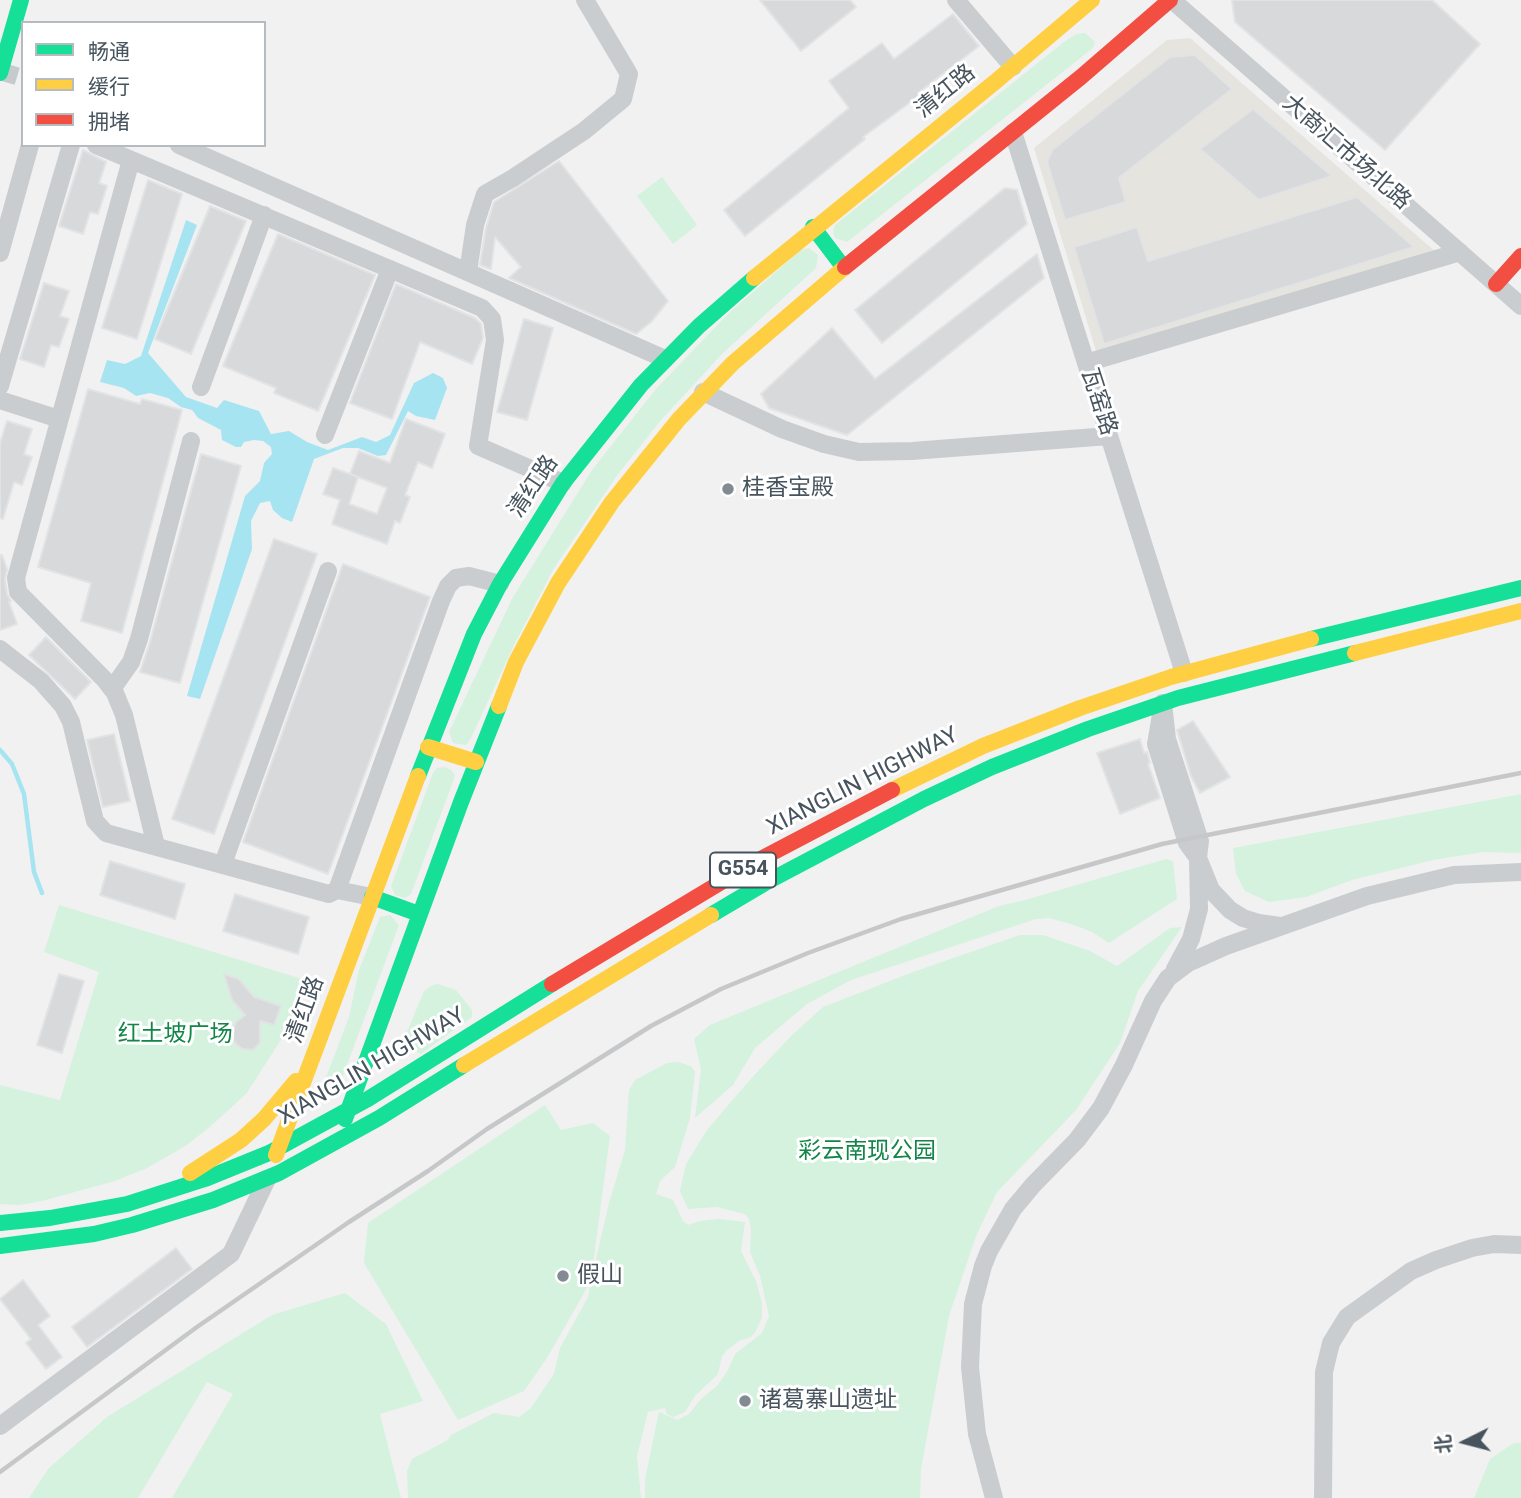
<!DOCTYPE html>
<html>
<head>
<meta charset="utf-8">
<style>
	body { margin:0 }
	#map { position:relative; width:1521px; height:1498px; overflow:hidden; background:#f1f1f1; font-family:Roboto,"Noto Sans SC",sans-serif }
	canvas { display:block }
	.legend { position:absolute; left:21px; top:21px; width:245px; height:126px; box-sizing:border-box; background:#fff; border:2px solid #b5bbbf; margin:0; padding:9px 12px; list-style:none; font-size:21px; color:#47545e }
	.legend li { display:flex; align-items:center; gap:14px; height:35px }
	.legend b { width:35px; border:2px solid #b5bbbf }
	.north { position:absolute; left:1430px; top:1407px; width:70px; height:70px; -webkit-text-stroke:5px #fff; paint-order:stroke; rotate:264deg; font-size:19px; font-weight:700; line-height:28px; text-align:center; color:#47545e }
	.north::after { content:''; display:block; margin:auto; width:24px; height:32px; background:#47545e; clip-path:polygon(50% 0,100% 100%,50% 72%,0 100%) }
</style>
</head>
<body>
<div id="map">
<canvas width="1521" height="1498"></canvas>
<ul class="legend">
<li><b style="height:9px;background:#16e098"></b>畅通</li>
<li><b style="height:9px;background:#ffcf43"></b>缓行</li>
<li><b style="height:9px;background:#f24e42"></b>拥堵</li>
</ul>
<div class="north">北</div>
</div>
<script>
const ctx = document.querySelector('canvas').getContext('2d');
ctx.lineJoin = 'round';
function fillPath(path, color) {
  ctx.fillStyle = color;
  ctx.fill(path, 'evenodd');
}
function poly(rows) {
  const path = new Path2D();
  for (const r of rows) {
    path.moveTo(r[0], r[1]);
    for (let i = 2; i < r.length; i += 2) path.lineTo(r[i], r[i + 1]);
  }
  return path;
}
function strokePath(path, color, width, dash) {
  ctx.strokeStyle = color;
  ctx.lineWidth = width;
  ctx.lineCap = dash ? 'butt' : 'round';
  ctx.setLineDash(dash || []);
  ctx.stroke(path);
}
function drawText(font, color, halo, rows, align = 'center') {
  ctx.font = font + ' Roboto,"Noto Sans SC",sans-serif';
  ctx.lineWidth = 6;
  ctx.setLineDash([]);
  ctx.textBaseline = 'middle';
  ctx.strokeStyle = halo;
  ctx.fillStyle = color;
  for (const [text, x, y, turn = 0] of rows) {
    ctx.save();
    ctx.translate(x, y);
    ctx.rotate((+turn || 0) * Math.PI / 180);
    ctx.textAlign = isNaN(turn) ? turn : align;
    if (halo) ctx.strokeText(text, 0, 0);
    ctx.fillText(text, 0, 0);
    ctx.restore();
  }
}
const commercial = poly([
	[1190,38,1437,253,1097,354,1034,148,1167,40]
]);
const green = poly([
	[1085,33,1095,42,1093,48,847,242,835,238,833,232,835,225,1064,42,1076,34],
	[662,177,697,225,673,244,637,196],
	[809,248,818,255,816,268,722,354,661,420,618,474,554,568,514,645,470,740,466,745,453,743,449,732,513,597,592,470,656,389,728,314,801,250],
	[445,767,451,770,455,775,454,779,411,894,405,898,395,895,391,886,433,773,437,768],
	[1521,794,1521,853,1483,852,1433,860,1352,880,1306,897,1269,902,1245,891,1236,874,1233,848],
	[1166,859,1173,861,1177,899,1109,943,1092,932,1074,925,1049,918,1036,919,851,980,807,1004,755,1048,733,1085,695,1118,701,1069,694,1039,710,1025,999,906,1025,900],
	[59,905,309,981,286,1032,246,1094,212,1125,187,1145,147,1168,115,1181,42,1201,19,1205,0,1204,0,1085,60,1100,99,972,44,952],
	[390,915,399,925,341,1081,339,1086,332,1087,325,1080,349,1017,359,970,380,917],
	[1182,927,1138,991,1120,1043,1076,1110,997,1192,976,1236,949,1316,921,1469,920,1498,645,1498,645,1479,659,1412,677,1420,689,1414,701,1399,717,1386,728,1370,735,1354,762,1333,769,1316,760,1276,750,1252,751,1230,749,1219,745,1214,717,1207,688,1209,680,1191,686,1164,707,1130,748,1082,791,1036,823,1007,913,972,1020,935,1043,935,1090,951,1117,966,1170,928],
	[438,984,456,990,472,1010,472,1017,421,1054,402,1044,424,991,433,985],
	[679,1062,692,1067,695,1072,690,1118,675,1167,660,1181,656,1194,673,1200,683,1221,688,1225,700,1221,719,1219,745,1222,741,1251,756,1281,762,1303,762,1317,756,1331,751,1337,739,1341,727,1350,722,1356,718,1374,695,1396,685,1412,673,1417,667,1414,665,1408,648,1412,637,1456,641,1498,408,1498,407,1471,412,1459,448,1440,451,1435,494,1413,519,1417,530,1409,554,1374,560,1348,588,1297,591,1281,547,1358,524,1391,458,1420,364,1263,368,1223,545,1105,561,1130,593,1123,610,1136,591,1280,609,1203,625,1150,629,1090,635,1080,667,1063],
	[345,1293,386,1324,423,1401,380,1414,401,1498,172,1498,233,1394,207,1382,138,1498,29,1498,49,1468,107,1417,272,1315],
	[1514,1443,1521,1443,1521,1498,1474,1498,1490,1459]
]);
const water = poly([
	[186,220,197,225,148,353,186,397,217,408,224,400,259,411,271,434,289,431,307,442,328,450,362,437,376,442,390,435,414,383,433,373,443,378,447,388,435,420,416,416,408,411,386,455,378,456,358,448,343,448,314,459,292,522,282,518,273,510,270,501,260,503,251,521,252,549,200,699,187,696,245,496,260,481,264,463,272,454,271,447,263,441,254,440,244,442,241,447,236,447,222,440,221,430,198,418,192,410,181,407,168,398,150,393,136,396,124,388,100,382,107,360,125,364,141,356]
]);
const stream = poly([
	[0,750,12,764,24,794,34,872,42,893]
]);
const building = poly([
	[760,0,850,0,856,7,801,51,760,0],
	[1232,0,1432,0,1480,44,1385,150,1235,22,1232,0],
	[953,14,979,46,918,93,920,95,863,137,865,139,745,236,724,210,849,108,829,81,882,43,894,59,953,14],
	[1195,55,1232,89,1119,178,1126,202,1065,220,1047,162,1052,150,1170,57,1195,55],
	[1253,109,1332,176,1259,200,1200,149,1253,109],
	[83,150,106,162,99,183,107,186,98,214,90,212,83,234,59,226,83,150],
	[559,161,668,301,651,322,636,334,509,278,521,267,495,237,491,269,480,265,486,228,494,202,559,161],
	[148,180,182,194,137,339,102,328,148,180],
	[1005,188,1017,190,1027,224,882,343,855,310,1005,188],
	[1357,197,1414,247,1104,344,1074,247,1137,227,1148,261,1357,197],
	[210,206,246,221,191,354,155,339,210,206],
	[278,234,375,275,318,411,274,393,276,388,223,366,278,234],
	[1037,254,1044,278,847,435,769,408,761,394,832,328,875,379,1037,254],
	[44,283,69,291,60,316,69,319,59,347,51,345,44,367,20,359,44,283],
	[396,284,475,318,481,324,483,338,472,364,420,342,392,419,350,403,396,284],
	[524,319,553,328,527,420,497,412,524,319],
	[88,389,140,404,142,399,182,410,122,633,81,621,91,583,38,567,88,389],
	[406,419,445,434,432,468,418,462,405,495,410,497,400,523,395,521,387,544,332,524,340,500,323,494,333,468,358,477,349,504,377,514,387,488,350,474,359,451,390,463,406,419],
	[7,421,32,429,24,454,32,457,22,485,14,482,3,519,0,518,0,443,7,421],
	[201,454,241,466,180,683,140,672,150,642,201,454],
	[274,539,317,554,214,834,172,819,274,539],
	[0,555,2,555,7,569,5,579,7,594,11,601,9,602,17,624,0,630,0,555],
	[343,564,430,597,328,874,243,842,343,564],
	[46,637,91,682,75,699,29,655,46,637],
	[1193,721,1230,777,1200,793,1191,776,1177,730,1193,721],
	[114,734,130,801,103,807,87,740,114,734],
	[1140,739,1144,753,1147,752,1150,763,1148,764,1160,798,1120,814,1097,753,1140,739],
	[110,861,185,884,175,919,100,895,110,861],
	[235,894,309,917,298,954,223,931,235,894],
	[59,974,84,981,62,1053,37,1045,59,974],
	[224,974,239,979,254,997,281,1006,274,1025,260,1021,260,1043,253,1050,242,1049,234,1042,232,1031,236,1022,245,1015,232,1000,224,974],
	[176,1248,192,1269,87,1347,72,1327,176,1248],
	[23,1280,50,1316,38,1325,62,1357,46,1369,26,1343,31,1339,0,1299,23,1280]
]);
const streetTunnel = poly([
	[0,71,23,78]
]);
const street = poly([
	[956,0,1013,67],
	[1172,0,1521,306],
	[1013,132,1184,673],
	[96,145,482,308,492,319,495,340,478,446,563,483],
	[179,145,665,359],
	[131,160,16,578,18,592,105,680,115,693,124,715,156,846],
	[0,253,30,145],
	[468,272,475,225,485,194,513,178,584,131,623,99,629,74,585,0],
	[1086,363,1460,252],
	[0,386,71,145],
	[201,387,264,215],
	[703,392,782,429,824,444,859,452,912,451,1109,436],
	[0,400,59,419],
	[325,435,390,269],
	[0,649,41,681,63,706,71,722,95,821,106,833,329,894,337,890,372,897],
	[112,689,131,662,139,639,191,441],
	[223,864,328,571],
	[337,890,441,601,448,586,456,578,469,576,500,584],
	[1175,969,1191,939,1199,909,1198,858,1200,841,1167,739,1163,703,1156,744,1187,843,1198,858,1211,890,1230,910,1243,918,1259,923,1280,926],
	[0,1426,231,1254,267,1179],
	[994,1498,977,1434,970,1367,973,1304,983,1266,989,1251,1013,1209,1033,1185,1077,1140,1101,1108,1124,1065,1153,1001,1168,978,1188,963,1226,946,1367,896,1454,875,1521,872],
	[1323,1498,1324,1372,1331,1343,1347,1317,1411,1271,1436,1260,1472,1248,1494,1244,1521,1245]
]);
const fast = poly([
	[0,73,21,0],
	[813,227,844,268],
	[1311,639,1521,588],
	[418,776,474,634,500,584,563,483,641,385,699,326,754,278],
	[372,897,419,914],
	[711,915,765,883,924,799,992,767,1088,729,1178,698,1355,653],
	[345,1119,461,802,499,706],
	[0,1223,50,1218,127,1204,205,1179,269,1153,368,1099,552,984],
	[0,1246,94,1234,132,1225,213,1200,279,1173,379,1118,464,1065]
]);
const slow = poly([
	[754,278,995,82,1092,0],
	[1355,653,1521,611],
	[499,706,516,662,558,583,612,502,679,419,733,363,845,267],
	[428,747,476,762],
	[892,790,983,746,1080,708,1171,677,1311,639],
	[464,1065,711,915],
	[276,1155,418,776],
	[190,1173,241,1140,264,1119,296,1081]
]);
const jam = poly([
	[845,267,1081,77,1170,0],
	[1496,284,1521,256],
	[552,984,753,863,892,790]
]);
const rail = poly([
	[0,1472,197,1327,349,1222,428,1171,487,1129,651,1026,721,989,808,953,901,919,1162,844,1521,773]
]);
const markers = [
	[728,489,7,"#828b91"],
	[563,1276,7,"#828b91"],
	[745,1401,7,"#828b91"]
];
const shields = [
	[743,870,66]
];
const shieldNames = [
	["G554",743,870]
];
const streetNames = [
	["清红路",946,92,-39],
	["大商汇市场北路",1346,153,41],
	["瓦窑路",1098,402,72],
	["清红路",534,487,-56],
	["XIANGLIN HIGHWAY",863,782,-27],
	["清红路",306,1010,-70],
	["XIANGLIN HIGHWAY",372,1067,-30]
];
const poiNames = [
	["桂香宝殿",742,489],
	["假山",577,1276],
	["诸葛寨山遗址",759,1401]
];
const parkNames = [
	["红土坡广场",175,1035],
	["彩云南现公园",867,1152]
];
fillPath(commercial, '#e6e4df');
fillPath(green, '#d4f2de');
fillPath(water, '#a7e4f1');
strokePath(stream, '#a7e4f1', 4.5);
fillPath(building, '#d8d9db');
strokePath(building, '#e2e3e4', 2);
strokePath(streetTunnel, '#c6cacc', 18, [18, 9]);
strokePath(street, '#cacdcf', 18);
strokePath(fast, '#16e098', 16);
strokePath(slow, '#ffcf43', 16);
strokePath(jam, '#f24e42', 16);
strokePath(rail, '#c5c7c9', 4.5);
for (const [x, y, r, color] of markers) {
  const dot = new Path2D();
  dot.arc(x, y, r, 0, 2 * Math.PI);
  ctx.fillStyle = color;
  ctx.fill(dot);
  strokePath(dot, '#fff', 2.5);
}
for (const [x, y, w] of shields) {
  const box = new Path2D();
  box.roundRect(x - w / 2, y - 17.5, w, 35, 5);
  ctx.fillStyle = '#fff';
  ctx.fill(box);
  strokePath(box, '#47545e', 2);
}
drawText('bold 21px', '#47545e', null, shieldNames);
drawText('23px', '#47545e', '#fff', streetNames);
drawText('23px', '#47545e', '#fff', poiNames, 'left');
drawText('23px', '#128547', '#fff', parkNames);
</script>
</body>
</html>
